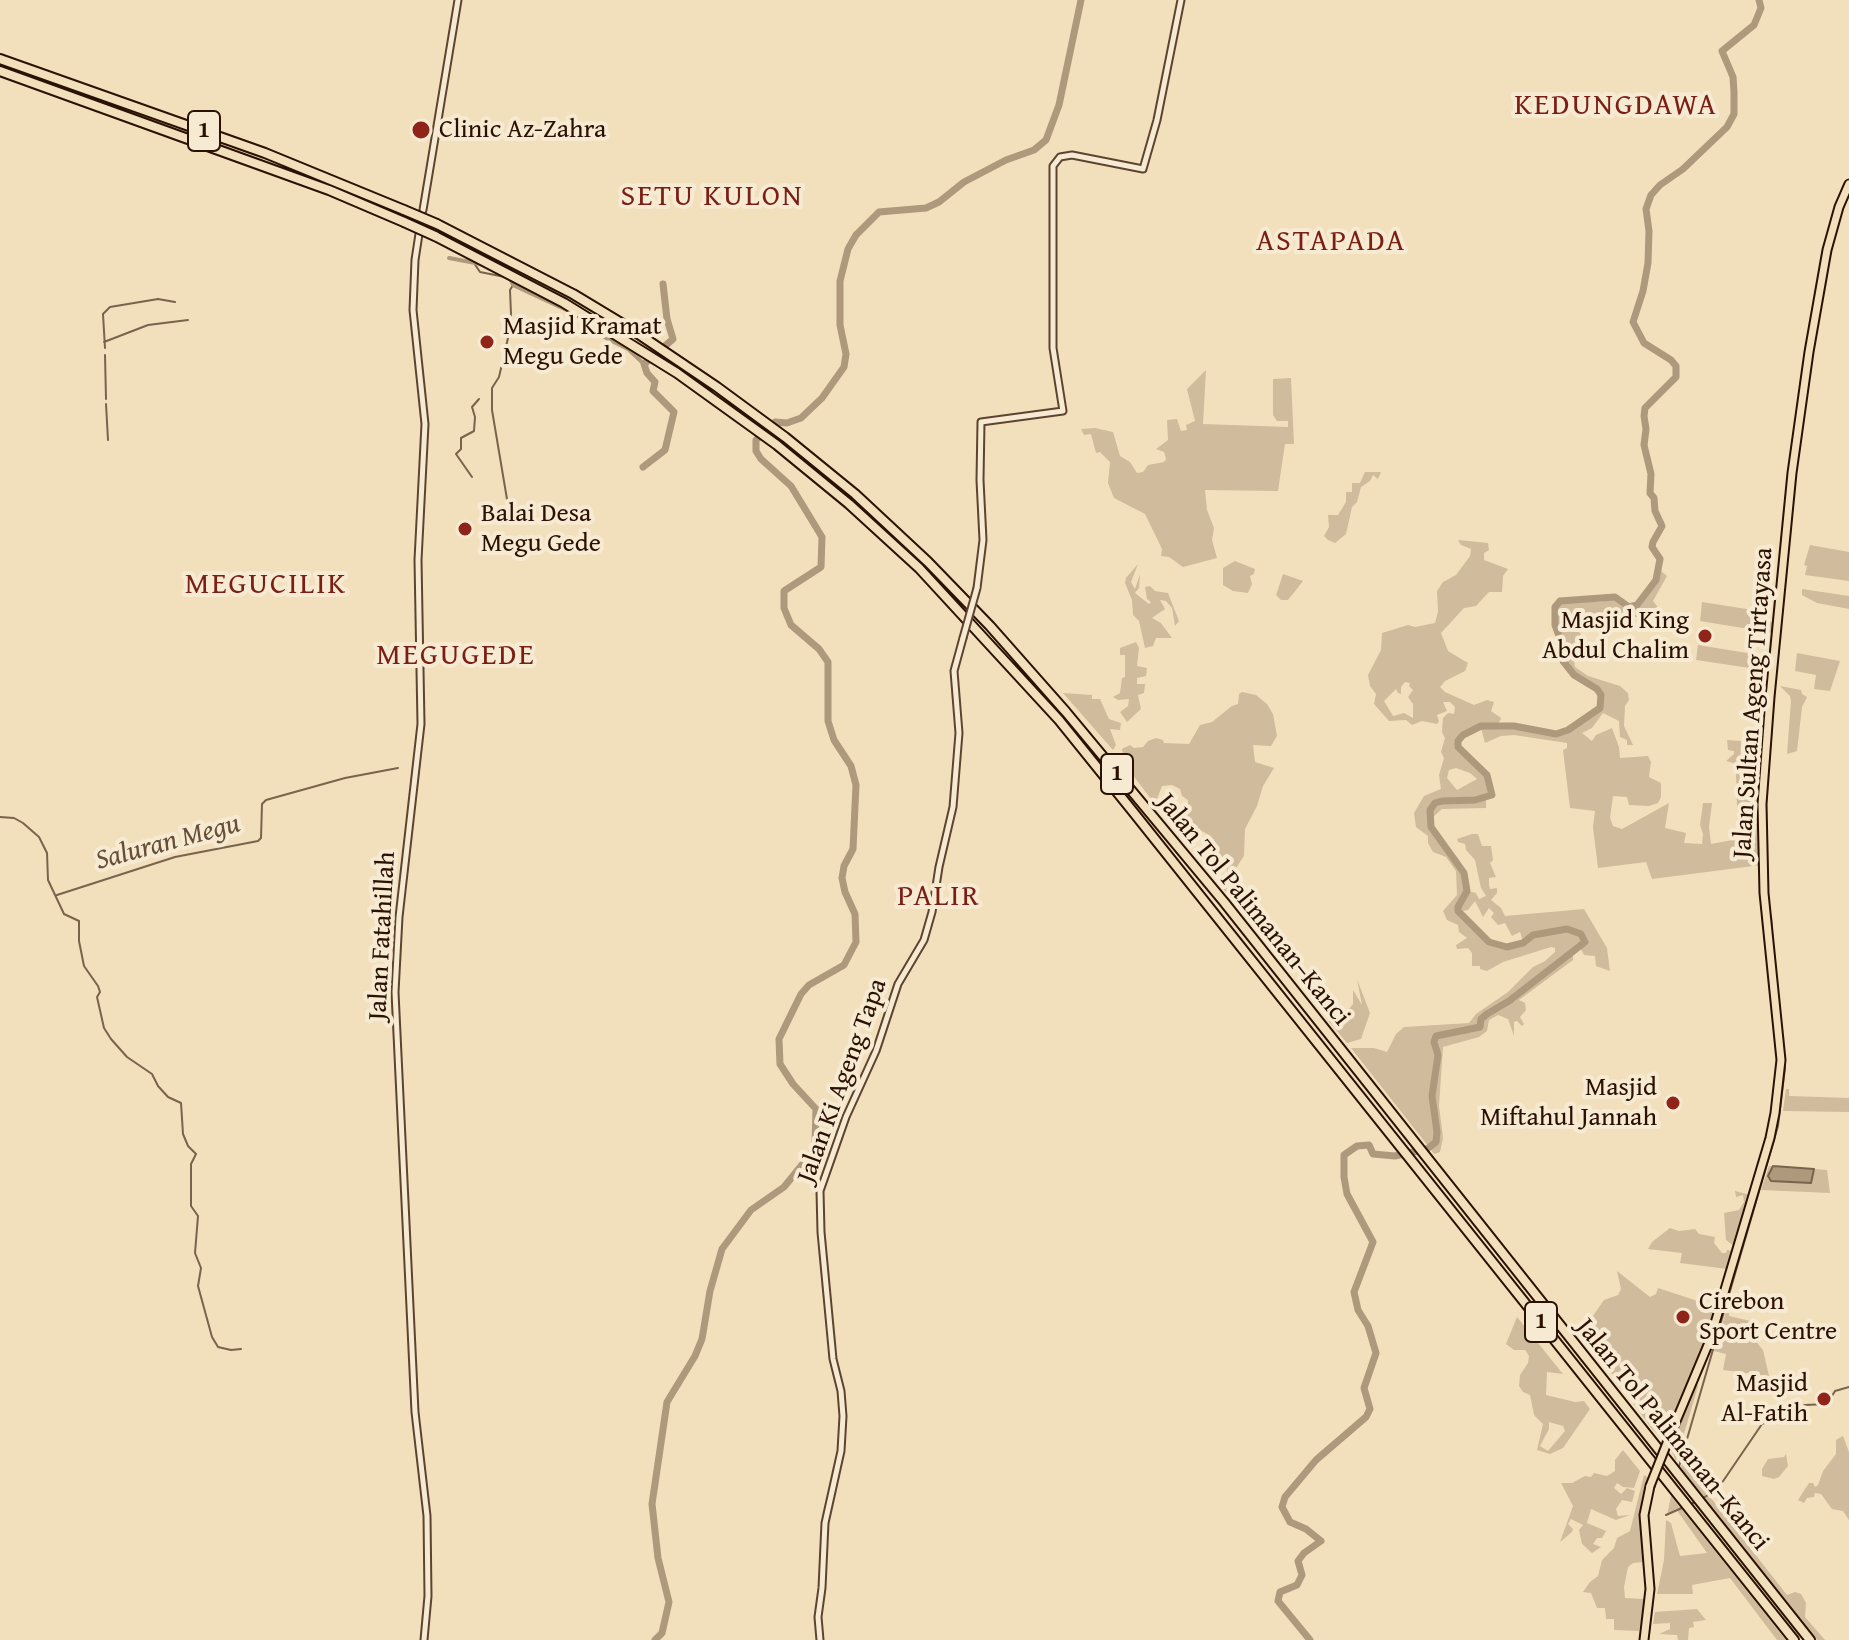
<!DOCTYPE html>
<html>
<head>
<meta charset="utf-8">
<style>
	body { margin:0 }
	canvas { display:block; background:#f2dfbc }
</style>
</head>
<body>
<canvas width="1849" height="1640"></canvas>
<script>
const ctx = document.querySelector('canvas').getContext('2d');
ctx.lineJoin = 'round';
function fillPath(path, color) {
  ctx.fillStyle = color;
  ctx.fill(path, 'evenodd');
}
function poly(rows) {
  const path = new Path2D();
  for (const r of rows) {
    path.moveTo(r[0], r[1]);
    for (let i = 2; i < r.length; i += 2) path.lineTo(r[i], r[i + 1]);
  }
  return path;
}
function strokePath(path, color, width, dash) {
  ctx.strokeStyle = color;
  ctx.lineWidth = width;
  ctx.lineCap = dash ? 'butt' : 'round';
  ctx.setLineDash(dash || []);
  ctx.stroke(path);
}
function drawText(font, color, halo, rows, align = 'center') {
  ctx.font = font + ' "Gentium Book Plus",serif';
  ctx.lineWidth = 8;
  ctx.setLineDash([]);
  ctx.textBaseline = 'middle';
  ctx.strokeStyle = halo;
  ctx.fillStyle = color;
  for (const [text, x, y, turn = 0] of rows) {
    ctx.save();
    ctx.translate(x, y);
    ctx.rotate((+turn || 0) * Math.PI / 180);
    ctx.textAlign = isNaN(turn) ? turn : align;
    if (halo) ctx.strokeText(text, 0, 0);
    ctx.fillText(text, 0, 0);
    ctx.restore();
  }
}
const green = poly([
	[1206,370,1203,424,1288,427,1288,421,1277,421,1273,415,1273,379,1291,378,1294,444,1285,444,1278,491,1205,490,1207,510,1214,528,1212,540,1217,558,1183,567,1169,557,1161,556,1162,549,1145,514,1114,498,1108,483,1110,462,1100,452,1096,453,1091,434,1084,435,1081,429,1095,428,1113,432,1120,456,1130,462,1137,473,1143,472,1148,465,1164,462,1166,459,1164,452,1156,449,1168,440,1167,420,1177,419,1181,431,1187,430,1186,425,1195,421,1187,389],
	[1365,472,1381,472,1378,479,1373,475,1370,481,1361,487,1357,502,1352,507,1346,534,1335,543,1328,540,1324,536,1329,527,1328,515,1338,515,1346,502,1346,492,1352,492,1352,483,1360,483],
	[1458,540,1488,543,1489,550,1484,553,1484,560,1508,569,1503,576,1502,592,1489,592,1476,606,1464,608,1441,633,1448,651,1468,663,1465,671,1445,681,1440,687,1445,692,1474,705,1487,700,1494,702,1491,711,1501,718,1499,723,1473,728,1462,734,1457,741,1457,747,1461,753,1486,776,1490,794,1475,799,1453,797,1434,802,1428,810,1429,828,1463,874,1466,891,1456,906,1457,912,1488,943,1507,948,1524,944,1534,936,1567,930,1580,935,1584,942,1508,1000,1486,1012,1480,1018,1479,1026,1435,1035,1433,1042,1437,1055,1431,1096,1436,1132,1434,1141,1428,1146,1351,1048,1374,1048,1387,1052,1396,1034,1404,1027,1469,1023,1476,1014,1508,992,1533,967,1545,961,1555,952,1555,948,1551,947,1503,962,1487,971,1480,969,1480,966,1472,966,1472,953,1468,948,1457,949,1456,945,1467,938,1459,932,1458,925,1447,920,1443,911,1457,895,1456,871,1446,857,1433,852,1428,843,1428,836,1416,827,1414,813,1424,796,1441,789,1439,775,1444,758,1441,752,1445,738,1442,732,1443,718,1448,713,1454,714,1455,707,1450,702,1443,702,1447,711,1437,715,1439,721,1437,724,1422,721,1412,725,1406,720,1389,721,1374,704,1376,694,1370,686,1368,675,1381,650,1382,633,1408,625,1415,627,1435,623,1438,612,1437,591,1443,582,1456,575,1470,556,1471,549,1461,545],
	[1405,682,1410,683,1409,686,1413,690,1408,697,1413,704,1413,718,1404,713,1393,716,1384,701,1396,689,1398,693,1401,694,1401,687],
	[1456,768,1470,773,1477,779,1457,790,1447,778,1449,770],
	[1810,545,1849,552,1849,581,1805,575,1807,566,1804,565],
	[1235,561,1255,569,1254,574,1250,576,1252,584,1248,593,1233,591,1223,585,1223,568],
	[1138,564,1131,582,1135,589,1140,574,1139,588,1135,593,1149,604,1151,602,1147,599,1145,587,1150,586,1155,591,1168,593,1179,621,1175,626,1172,608,1166,601,1160,600,1165,609,1152,618,1161,623,1172,638,1156,638,1153,646,1145,648,1139,621,1133,615,1132,600,1125,583,1126,578],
	[1661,571,1667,576,1653,601,1657,606,1657,614,1648,609,1636,617,1613,622,1603,621,1588,629,1581,629,1579,632,1583,637,1582,644,1572,646,1575,667,1588,676,1620,686,1628,693,1629,700,1625,706,1624,726,1633,745,1627,745,1627,740,1620,737,1619,721,1603,713,1592,728,1582,733,1592,741,1596,735,1612,728,1619,747,1620,758,1648,756,1651,762,1649,777,1661,783,1661,797,1658,803,1649,806,1629,805,1627,797,1613,796,1610,818,1613,826,1622,829,1669,803,1665,828,1686,833,1684,843,1702,844,1703,834,1700,825,1703,803,1712,803,1709,827,1711,844,1738,839,1736,774,1733,763,1726,761,1734,754,1734,751,1728,750,1727,740,1741,741,1740,770,1761,773,1761,865,1652,879,1646,862,1598,868,1593,827,1595,811,1570,808,1563,750,1567,748,1567,743,1514,735,1501,736,1485,743,1481,728,1514,727,1556,735,1568,731,1602,709,1603,694,1598,688,1575,673,1565,660,1563,644,1556,625,1557,607,1561,602,1581,599,1598,602,1614,599,1629,609,1638,606,1651,590],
	[1283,574,1303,581,1288,600,1281,600,1276,595],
	[1802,589,1849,596,1849,609,1817,603,1802,595],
	[1702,602,1753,610,1752,619,1774,622,1773,633,1700,621],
	[1136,642,1139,648,1137,666,1147,668,1146,676,1137,678,1137,684,1145,684,1144,693,1138,695,1141,709,1127,722,1120,712,1128,706,1129,699,1118,700,1113,697,1120,693,1122,678,1125,677,1125,655,1120,655,1120,648],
	[1698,645,1772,657,1770,671,1696,660],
	[1797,653,1840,661,1830,691,1814,689,1816,675,1795,671],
	[1780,686,1801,690,1802,694,1807,697,1802,707,1797,751,1787,754,1791,701,1790,696],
	[1242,692,1256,695,1267,704,1273,714,1277,736,1271,746,1253,745,1255,762,1274,768,1263,786,1257,806,1245,829,1244,856,1232,874,1234,892,1232,899,1220,885,1228,879,1226,859,1216,854,1214,840,1209,835,1200,830,1193,833,1187,829,1188,800,1182,796,1180,789,1172,785,1162,786,1155,804,1125,765,1122,749,1130,745,1134,748,1143,747,1148,741,1156,738,1163,740,1164,743,1189,744,1200,725,1212,722,1232,706,1238,704,1239,694],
	[1063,693,1092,695,1092,699,1100,699,1109,719,1121,723,1120,730,1110,729,1116,745,1113,750],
	[1486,798,1486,808,1442,809,1432,818,1431,810,1442,802,1475,802],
	[1472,834,1478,834,1482,846,1491,846,1493,860,1490,863,1496,877,1489,878,1489,885,1490,889,1497,888,1497,893,1491,900,1501,908,1505,916,1584,909,1607,948,1610,971,1596,966,1595,956,1584,955,1581,949,1587,942,1582,933,1575,929,1551,929,1532,933,1523,941,1520,932,1512,936,1505,923,1498,925,1491,917,1494,913,1489,908,1483,917,1475,901,1468,910,1463,911,1459,907,1468,891,1476,893,1479,899,1486,896,1481,888,1475,860,1466,850,1465,844,1458,842,1457,839],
	[1573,954,1573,960,1519,1000,1525,1003,1526,1010,1520,1017,1524,1024,1522,1026,1517,1021,1514,1022,1514,1036,1508,1019,1498,1015,1489,1020,1487,1031,1479,1037,1443,1047,1439,1106,1443,1138,1440,1152,1434,1154,1430,1148,1437,1142,1439,1132,1434,1096,1440,1056,1437,1037,1481,1028,1482,1020,1488,1015,1509,1003],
	[1357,979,1370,1013,1361,1039,1347,1043,1326,1018,1335,1021,1341,1019,1353,1004,1353,990,1362,1005],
	[1786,1089,1789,1089,1789,1096,1849,1098,1849,1112,1783,1111],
	[1769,1166,1773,1166,1768,1176,1771,1181,1809,1183,1814,1169,1827,1170,1830,1193,1761,1190],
	[1735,1191,1750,1195,1734,1246,1726,1240,1724,1213,1739,1210,1744,1202,1743,1195,1736,1197],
	[1670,1228,1679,1231,1695,1229,1699,1234,1715,1237,1714,1243,1722,1253,1726,1253,1727,1250,1733,1251,1727,1269,1680,1263,1682,1253,1648,1249,1652,1242],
	[1617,1271,1650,1297,1656,1294,1658,1288,1716,1307,1708,1338,1665,1441,1652,1429,1612,1374,1579,1336,1604,1300,1618,1295,1621,1289],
	[1726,1312,1729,1313,1729,1316,1755,1322,1753,1331,1758,1344,1763,1350,1769,1376,1723,1370,1726,1354,1714,1351],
	[1517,1317,1563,1374,1547,1372,1546,1395,1575,1402,1584,1401,1590,1409,1563,1448,1550,1454,1537,1450,1543,1424,1534,1415,1530,1395,1523,1392,1519,1386,1520,1375,1528,1363,1529,1356,1525,1350,1514,1350,1506,1344],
	[1549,1422,1563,1426,1565,1431,1548,1451,1540,1446,1549,1429],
	[1696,1382,1698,1386,1676,1461,1671,1450],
	[1843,1436,1849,1452,1849,1520,1843,1511,1832,1509,1821,1494,1815,1493,1814,1497,1807,1498,1804,1503,1798,1500,1809,1483,1813,1483,1815,1487,1818,1485,1823,1471,1836,1454,1836,1440],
	[1623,1450,1640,1471,1634,1488,1623,1487,1617,1483,1614,1488,1621,1494,1627,1488,1635,1491,1632,1502,1622,1500,1616,1509,1618,1516,1630,1515,1616,1520,1591,1509,1587,1523,1606,1531,1602,1538,1597,1538,1593,1544,1601,1547,1592,1553,1582,1544,1579,1530,1583,1525,1571,1519,1568,1524,1573,1529,1572,1532,1560,1542,1573,1506,1561,1483,1572,1483,1585,1476,1591,1477,1594,1473,1607,1476,1615,1471,1615,1460],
	[1786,1454,1788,1466,1779,1477,1774,1479,1762,1476,1762,1469,1768,1459,1784,1457],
	[1684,1461,1687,1470,1693,1476,1700,1474,1697,1467,1708,1468,1713,1475,1706,1489,1711,1498,1787,1595,1795,1592,1801,1594,1806,1603,1805,1617,1825,1640,1817,1640,1680,1469],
	[1644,1475,1650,1479,1642,1499,1640,1527,1643,1562,1633,1563,1628,1567,1624,1587,1625,1598,1645,1599,1639,1631,1614,1630,1614,1619,1606,1619,1605,1608,1597,1608,1591,1593,1583,1592,1590,1582,1598,1576,1602,1560,1614,1548,1617,1538,1630,1531],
	[1671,1496,1786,1640,1777,1640,1730,1578,1692,1585,1693,1594,1657,1594,1664,1560,1666,1520,1671,1523,1680,1556,1707,1553,1676,1509,1667,1515],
	[1697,1609,1706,1620,1693,1622,1694,1627,1689,1628,1688,1640,1678,1640,1677,1635,1659,1634,1670,1629,1670,1623,1653,1624,1655,1612]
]);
const water = poly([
	[1773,1166,1814,1169,1811,1183,1771,1181,1768,1176,1773,1166]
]);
const stream = poly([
	[472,260,480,272,505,277],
	[510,279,513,285,510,290,511,314,508,338,499,377,492,388,492,410,511,523],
	[104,342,148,325,188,320],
	[105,348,103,314,110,307,158,299,175,302],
	[105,355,106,399],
	[106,404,108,440],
	[472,477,456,454,461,449,461,438,474,431,475,417,472,407,479,399],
	[0,817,14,818,23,823,39,837,47,853,48,880,64,914,79,921,79,941,84,966,98,986,100,992,97,997,104,1028,111,1039,127,1057,152,1074,158,1086,168,1097,181,1103,183,1134,188,1146,196,1154,191,1164,191,1206,198,1216,195,1253,201,1268,198,1286,212,1337,218,1347,231,1350,241,1349],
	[57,895,175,857,258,841,261,838,262,804,266,800,345,778,398,768],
	[1771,917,1774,962],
	[1678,1470,1778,1126,1785,1068,1777,988],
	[1703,1498,1717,1490,1762,1424,1805,1405,1827,1404,1835,1391,1849,1387],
	[1691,1504,1695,1502],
	[1666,1515,1684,1507]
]);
const canal = poly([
	[449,258,481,264],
	[510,278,513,285,575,314],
	[585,321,606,338,628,349,644,364]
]);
const river = poly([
	[643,467,665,450,674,412,653,391,655,382,647,373,644,364,673,339,667,319,663,284],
	[655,1640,662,1633,669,1602,658,1558,652,1504,667,1402,695,1356,702,1339,710,1291,722,1249,751,1210,784,1187,810,1155,815,1144,816,1109,793,1084,780,1064,779,1039,801,994,809,985,844,965,856,942,855,914,845,892,842,878,844,866,853,849,856,785,851,766,834,740,828,721,828,662,819,649,791,625,784,608,784,591,821,567,822,537,791,486,761,459,756,451,756,440,775,422,787,423,801,418,822,398,844,367,846,354,840,325,840,281,848,249,856,235,879,212,926,208,939,202,964,182,1006,160,1034,150,1046,140,1059,105,1081,0],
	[1310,1640,1278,1601,1280,1592,1297,1585,1302,1575,1298,1561,1304,1553,1321,1541,1306,1529,1290,1522,1282,1507,1285,1497,1316,1460,1366,1417,1370,1409,1364,1388,1376,1353,1368,1326,1358,1310,1354,1292,1373,1242,1347,1194,1344,1177,1344,1155,1357,1146,1369,1145,1373,1154,1395,1156,1427,1149,1436,1142,1437,1132,1432,1096,1438,1055,1434,1042,1436,1036,1480,1027,1481,1019,1487,1014,1509,1001,1585,942,1581,934,1567,929,1533,935,1523,943,1507,947,1489,942,1458,911,1458,907,1467,891,1464,873,1431,827,1430,810,1435,803,1442,801,1475,800,1492,795,1487,775,1458,747,1458,741,1463,735,1481,726,1514,726,1556,734,1568,730,1600,708,1601,695,1597,689,1574,675,1563,661,1562,644,1555,625,1555,607,1560,601,1615,597,1629,607,1637,605,1656,580,1660,559,1652,547,1653,542,1662,526,1655,511,1654,498,1650,493,1651,474,1644,445,1646,429,1644,416,1645,408,1676,377,1676,366,1671,360,1644,343,1633,322,1643,291,1648,263,1649,231,1646,209,1651,195,1660,185,1683,169,1727,127,1734,114,1734,92,1733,77,1722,51,1754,25,1761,8,1759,0]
]);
const tertiary = poly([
	[423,210,458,0],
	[419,234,415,260,413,310,425,424,418,560,421,724,399,917,395,992,415,1412,427,1516,428,1596,424,1640],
	[977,588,983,540,980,480,981,422,1063,411,1053,348,1053,166,1060,157,1072,155,1143,169,1157,120,1181,0],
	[820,1640,818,1617,822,1588,825,1523,841,1451,843,1416,841,1391,833,1359,821,1232,820,1191,846,1117,876,1051,898,984,924,940,932,912,939,867,953,807,959,733,954,671,963,638]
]);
const primary = poly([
	[1669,1438,1710,1340,1770,1138,1775,1113,1781,1060,1764,893,1762,804,1770,697,1792,473,1809,352,1827,250,1839,207,1849,184],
	[1644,1640,1650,1589,1644,1515,1650,1486]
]);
const motorway = poly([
	[0,59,265,153,404,210],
	[0,71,329,190,404,222],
	[437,224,573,294,631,329,717,387,785,437,855,494,928,562,990,626,1066,712,1224,902,1810,1640],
	[435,236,564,303,677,373,777,445,849,504,919,568,1059,720,1134,813,1794,1640]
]);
const tertiaryBridge = poly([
	[963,638,977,588]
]);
const primaryBridge = poly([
	[1650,1486,1669,1438]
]);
const motorwayBridge = poly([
	[404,210,437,224],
	[404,222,435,236]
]);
const markers = [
	[421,130,10,"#8f2418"],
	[487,342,8,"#8f2418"],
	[465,529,8,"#8f2418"],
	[1705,636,8,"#8f2418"],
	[1673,1103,8,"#8f2418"],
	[1683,1317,8,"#8f2418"],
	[1824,1399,8,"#8f2418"]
];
const shields = [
	[204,131,32],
	[1117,774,32],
	[1541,1322,32]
];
const shieldNames = [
	["1",204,131],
	["1",1117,774],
	["1",1541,1322]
];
const poiNames = [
	["Clinic Az-Zahra",439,130],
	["Masjid Kramat",503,327],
	["Megu Gede",503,357],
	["Balai Desa",481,514],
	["Megu Gede",481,544],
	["Masjid King",1689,621,"right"],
	["Abdul Chalim",1689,651,"right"],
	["Masjid",1657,1088,"right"],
	["Miftahul Jannah",1657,1118,"right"],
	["Cirebon",1699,1302],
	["Sport Centre",1699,1332],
	["Masjid",1808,1384,"right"],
	["Al-Fatih",1808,1414,"right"]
];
const streetNames = [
	["Jalan Sultan Ageng Tirtayasa",1754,703,-86],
	["Jalan Tol Palimanan–Kanci",1253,910,51],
	["Jalan Fatahillah",383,936,-87],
	["Jalan Ki Ageng Tapa",843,1081,-70],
	["Jalan Tol Palimanan–Kanci",1672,1435,51]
];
const waterNames = [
	["Saluran Megu",168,843,-15]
];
const quarterNames = [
	["KEDUNGDAWA",1616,106],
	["SETU KULON",712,197],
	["ASTAPADA",1331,242],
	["MEGUCILIK",266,585],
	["MEGUGEDE",456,656],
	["PALIR",939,897]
];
fillPath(green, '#d0bc9c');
fillPath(water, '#ae997d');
strokePath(water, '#7a634c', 2);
strokePath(stream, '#7a634c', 2);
strokePath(canal, '#ae997d', 4);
strokePath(river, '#ae997d', 7);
strokePath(tertiary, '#5d4430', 9);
strokePath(primary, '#2b1102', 11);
strokePath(motorway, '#2b1102', 12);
strokePath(tertiary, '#f7ead3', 5);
strokePath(primary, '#f2dfbc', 7);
strokePath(motorway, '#f2dfbc', 8);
strokePath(tertiaryBridge, '#5d4430', 9, []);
strokePath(primaryBridge, '#2b1102', 11, []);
strokePath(motorwayBridge, '#2b1102', 12, []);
strokePath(tertiaryBridge, '#f7ead3', 5);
strokePath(primaryBridge, '#f2dfbc', 7);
strokePath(motorwayBridge, '#f2dfbc', 8);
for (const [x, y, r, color] of markers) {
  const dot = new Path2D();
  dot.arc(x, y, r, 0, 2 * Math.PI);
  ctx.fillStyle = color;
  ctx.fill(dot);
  strokePath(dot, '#f7ead3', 3);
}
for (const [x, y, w] of shields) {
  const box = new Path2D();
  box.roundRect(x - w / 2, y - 20, w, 40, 6);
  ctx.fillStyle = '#f7ead3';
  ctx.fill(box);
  strokePath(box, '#2b1102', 2);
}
drawText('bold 24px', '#2b1102', null, shieldNames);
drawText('26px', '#2b1102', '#f7ead3', poiNames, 'left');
drawText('26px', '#2b1102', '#f7ead3', streetNames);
drawText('italic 28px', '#664e39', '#f7ead3', waterNames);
ctx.letterSpacing = '2px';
drawText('30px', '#7a1f14', '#f7ead3', quarterNames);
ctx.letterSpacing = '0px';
</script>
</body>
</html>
